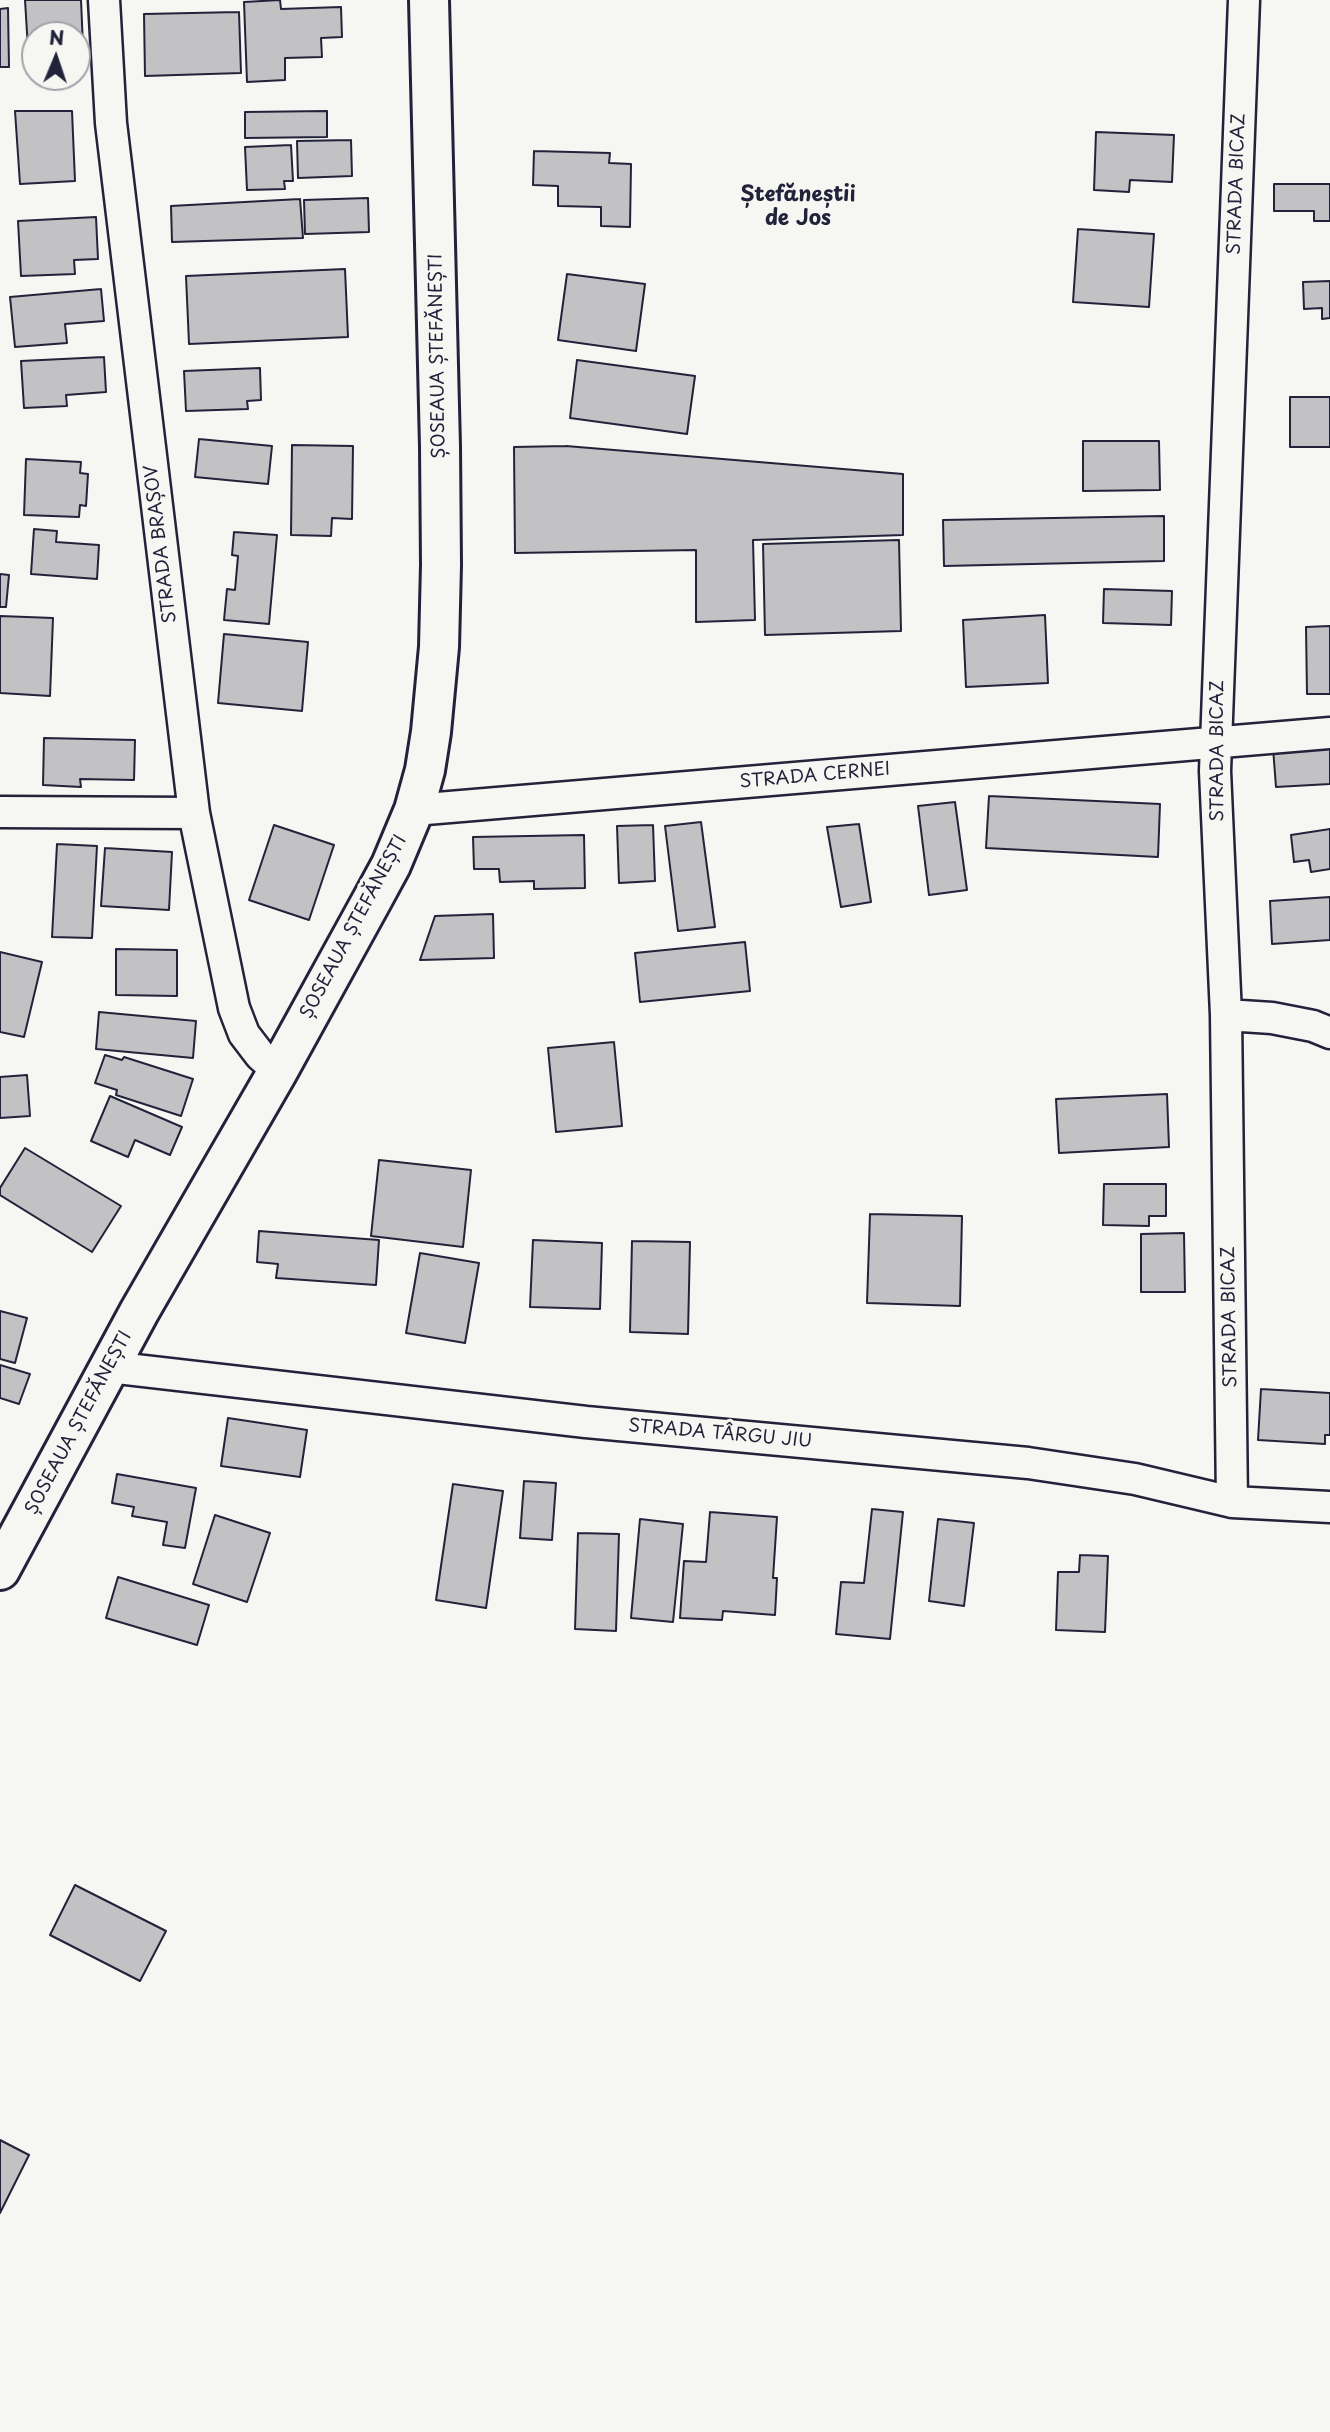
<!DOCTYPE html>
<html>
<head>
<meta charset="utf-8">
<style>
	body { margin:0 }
	#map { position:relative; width:1330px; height:2432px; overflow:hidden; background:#f6f6f2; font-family:"Playpen Sans",sans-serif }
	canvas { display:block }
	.north { position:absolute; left:21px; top:21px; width:70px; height:70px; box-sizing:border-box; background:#f6f6f2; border:2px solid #a1a1a9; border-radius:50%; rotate:2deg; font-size:19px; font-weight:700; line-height:28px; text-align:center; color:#22223b }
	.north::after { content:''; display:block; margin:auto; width:24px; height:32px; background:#22223b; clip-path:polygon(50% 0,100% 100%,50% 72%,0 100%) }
</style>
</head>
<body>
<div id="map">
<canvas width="1330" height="2432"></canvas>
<div class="north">N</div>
</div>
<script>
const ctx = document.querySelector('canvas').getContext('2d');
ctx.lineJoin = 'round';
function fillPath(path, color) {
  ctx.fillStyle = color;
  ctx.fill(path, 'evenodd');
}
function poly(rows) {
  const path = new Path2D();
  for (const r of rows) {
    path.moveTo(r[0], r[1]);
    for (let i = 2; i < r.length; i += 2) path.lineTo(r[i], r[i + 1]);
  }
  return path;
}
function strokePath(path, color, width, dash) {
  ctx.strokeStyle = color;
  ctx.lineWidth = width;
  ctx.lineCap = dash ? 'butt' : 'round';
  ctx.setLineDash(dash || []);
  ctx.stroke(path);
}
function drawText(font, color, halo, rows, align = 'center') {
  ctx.font = font + ' "Playpen Sans",sans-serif';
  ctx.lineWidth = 6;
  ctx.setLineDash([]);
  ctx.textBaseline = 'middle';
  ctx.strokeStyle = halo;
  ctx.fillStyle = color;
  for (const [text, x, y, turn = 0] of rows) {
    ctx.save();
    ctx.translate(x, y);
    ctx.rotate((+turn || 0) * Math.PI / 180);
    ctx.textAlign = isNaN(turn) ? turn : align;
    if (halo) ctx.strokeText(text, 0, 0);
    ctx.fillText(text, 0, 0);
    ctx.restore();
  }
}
const building = poly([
	[25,0,81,0,83,46,77,47,77,35,35,35,35,49,28,49,25,0],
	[280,0,281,9,341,7,342,37,321,38,322,57,285,58,285,80,247,82,244,2,280,0],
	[8,8,9,67,0,67,0,9,8,8],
	[239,12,241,73,145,76,144,14,239,12],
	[15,111,72,111,75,181,20,184,15,111],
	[327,111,327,137,245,138,245,112,327,111],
	[1096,132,1174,135,1172,182,1130,180,1129,192,1094,190,1096,132],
	[351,140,352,176,298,178,297,141,351,140],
	[291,145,293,181,284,181,285,189,247,190,245,147,291,145],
	[534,151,610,153,609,163,631,164,630,227,601,226,601,207,558,206,558,186,533,185,534,151],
	[1274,184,1330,184,1330,221,1314,221,1314,211,1274,211,1274,184],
	[368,198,369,232,305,234,304,200,368,198],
	[300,199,303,238,172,242,171,206,300,199],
	[96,217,98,259,74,260,75,274,21,276,18,221,96,217],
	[1078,229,1154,234,1149,307,1073,302,1078,229],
	[345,269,348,337,189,344,186,276,345,269],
	[567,274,645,284,636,351,558,340,567,274],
	[1330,281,1330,318,1322,319,1322,308,1304,309,1303,282,1330,281],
	[101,289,104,321,65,324,67,343,15,347,10,297,101,289],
	[104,357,106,392,66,395,67,406,24,408,21,361,104,357],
	[577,360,695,376,687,434,570,418,577,360],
	[260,368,261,400,247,401,248,409,186,411,184,371,260,368],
	[1290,397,1330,397,1330,447,1290,447,1290,397],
	[199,439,272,446,268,484,195,477,199,439],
	[1083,441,1159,441,1160,490,1083,491,1083,441],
	[292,445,353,446,352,519,332,518,331,536,291,535,292,445],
	[566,446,903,474,903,535,753,540,755,620,696,622,696,550,515,553,514,447,566,446],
	[26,459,81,462,80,473,88,474,86,506,80,505,79,517,24,515,26,459],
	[1164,516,1164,561,944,566,943,520,1164,516],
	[34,529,57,531,56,542,99,545,97,579,31,574,34,529],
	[234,532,277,535,269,624,224,620,227,589,235,590,238,556,232,555,234,532],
	[899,540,901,631,765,635,763,544,899,540],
	[0,574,9,575,6,607,0,607,0,574],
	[1104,589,1172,591,1171,625,1103,623,1104,589],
	[1045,615,1048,683,966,687,963,620,1045,615],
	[0,616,53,618,50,696,0,693,0,616],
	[1330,626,1330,694,1307,694,1306,627,1330,626],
	[224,634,308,642,302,711,218,703,224,634],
	[44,738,135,740,134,780,80,779,81,787,43,785,44,738],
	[1330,745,1330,784,1276,787,1273,748,1330,745],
	[989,796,1160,804,1158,857,986,848,989,796],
	[955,802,967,890,929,895,918,806,955,802],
	[701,822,715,927,678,931,665,826,701,822],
	[859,824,871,902,841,907,827,827,859,824],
	[274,825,334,845,309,920,249,900,274,825],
	[653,825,655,881,619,883,617,826,653,825],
	[1330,829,1330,869,1311,872,1309,860,1294,862,1291,835,1330,829],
	[584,835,585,888,534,889,534,881,500,882,499,869,474,869,473,837,584,835],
	[57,844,97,846,92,938,52,937,57,844],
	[105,848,172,852,169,910,101,906,105,848],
	[1330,897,1330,940,1272,944,1270,901,1330,897],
	[493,914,494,958,420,960,435,916,493,914],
	[745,942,750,991,640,1002,635,953,745,942],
	[116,949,177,950,177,996,116,995,116,949],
	[0,952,42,962,24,1037,0,1032,0,952],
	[99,1012,196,1021,193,1058,96,1049,99,1012],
	[614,1042,622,1126,556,1132,548,1048,614,1042],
	[105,1055,122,1060,124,1057,193,1079,181,1116,116,1095,117,1090,95,1083,105,1055],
	[27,1075,30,1116,0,1118,0,1077,27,1075],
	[1167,1094,1169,1147,1059,1153,1056,1099,1167,1094],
	[110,1096,182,1127,170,1155,135,1140,128,1157,91,1141,110,1096],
	[25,1148,121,1206,92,1252,0,1195,0,1188,25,1148],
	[379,1160,471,1170,463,1247,371,1236,379,1160],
	[1104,1184,1166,1184,1166,1216,1149,1216,1149,1226,1103,1225,1104,1184],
	[870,1214,962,1216,960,1306,867,1303,870,1214],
	[259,1231,379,1240,376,1285,276,1278,278,1264,257,1262,259,1231],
	[1184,1233,1185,1292,1141,1292,1141,1234,1184,1233],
	[533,1240,602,1243,600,1309,530,1307,533,1240],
	[632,1241,690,1242,688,1334,630,1332,632,1241],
	[420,1253,479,1263,465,1343,406,1333,420,1253],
	[0,1311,27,1318,15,1363,0,1359,0,1311],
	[0,1365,30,1374,19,1404,0,1398,0,1365],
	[1261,1389,1330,1393,1330,1435,1325,1435,1325,1444,1258,1440,1261,1389],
	[228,1418,307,1430,300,1477,221,1466,228,1418],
	[117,1474,196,1488,185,1548,163,1545,167,1522,132,1516,134,1507,112,1503,117,1474],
	[524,1481,556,1483,552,1540,520,1538,524,1481],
	[453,1484,503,1491,486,1608,436,1600,453,1484],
	[872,1509,903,1512,890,1639,836,1634,841,1582,864,1583,872,1509],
	[710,1512,777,1517,773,1578,777,1578,775,1615,723,1611,722,1620,680,1618,684,1561,706,1562,710,1512],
	[215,1515,270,1533,247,1602,193,1584,215,1515],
	[640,1519,683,1524,673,1622,631,1618,640,1519],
	[938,1519,974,1523,964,1606,929,1601,938,1519],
	[578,1533,619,1534,616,1631,575,1629,578,1533],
	[1080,1555,1108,1556,1105,1632,1056,1630,1058,1572,1079,1572,1080,1555],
	[118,1577,209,1605,197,1645,106,1618,118,1577],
	[75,1885,166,1931,140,1981,50,1935,75,1885],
	[0,2140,29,2155,0,2213,0,2140]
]);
const street = poly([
	[104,0,111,123,194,813,234,1008,244,1034,260,1055,278,1071],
	[414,810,1330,733],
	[0,812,194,813],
	[1226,1015,1272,1018,1313,1026,1330,1033],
	[109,1367,586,1422,1028,1463,1135,1479,1232,1502,1330,1507],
	[1232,1502,1226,1015,1215,771,1244,0]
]);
const secondary = poly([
	[0,1570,139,1312,278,1071,372,900,391,865,414,810,425,770,431,732,439,647,441,565,440,446,429,0]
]);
const streetNames = [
	["STRADA BICAZ",1237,184,-88],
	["ȘOSEAUA ȘTEFĂNEȘTI",438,356,-91],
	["STRADA BRAȘOV",161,544,-97],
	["STRADA BICAZ",1218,751,-90],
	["STRADA CERNEI",815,776,-5],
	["ȘOSEAUA ȘTEFĂNEȘTI",354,927,-62],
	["STRADA BICAZ",1230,1317,-91],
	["ȘOSEAUA ȘTEFĂNEȘTI",79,1423,-62],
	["STRADA TÂRGU JIU",720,1434,5]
];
const quarterNames = [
	["Ștefăneștii",798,195],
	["de Jos",798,219]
];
fillPath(building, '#c2c2c4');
strokePath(building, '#22223b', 2);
strokePath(street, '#22223b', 35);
strokePath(secondary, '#22223b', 44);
strokePath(street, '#f6f6f2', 30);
strokePath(secondary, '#f6f6f2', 38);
drawText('18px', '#22223b', '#f6f6f2', streetNames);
drawText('bold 21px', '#22223b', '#f6f6f2', quarterNames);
</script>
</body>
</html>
